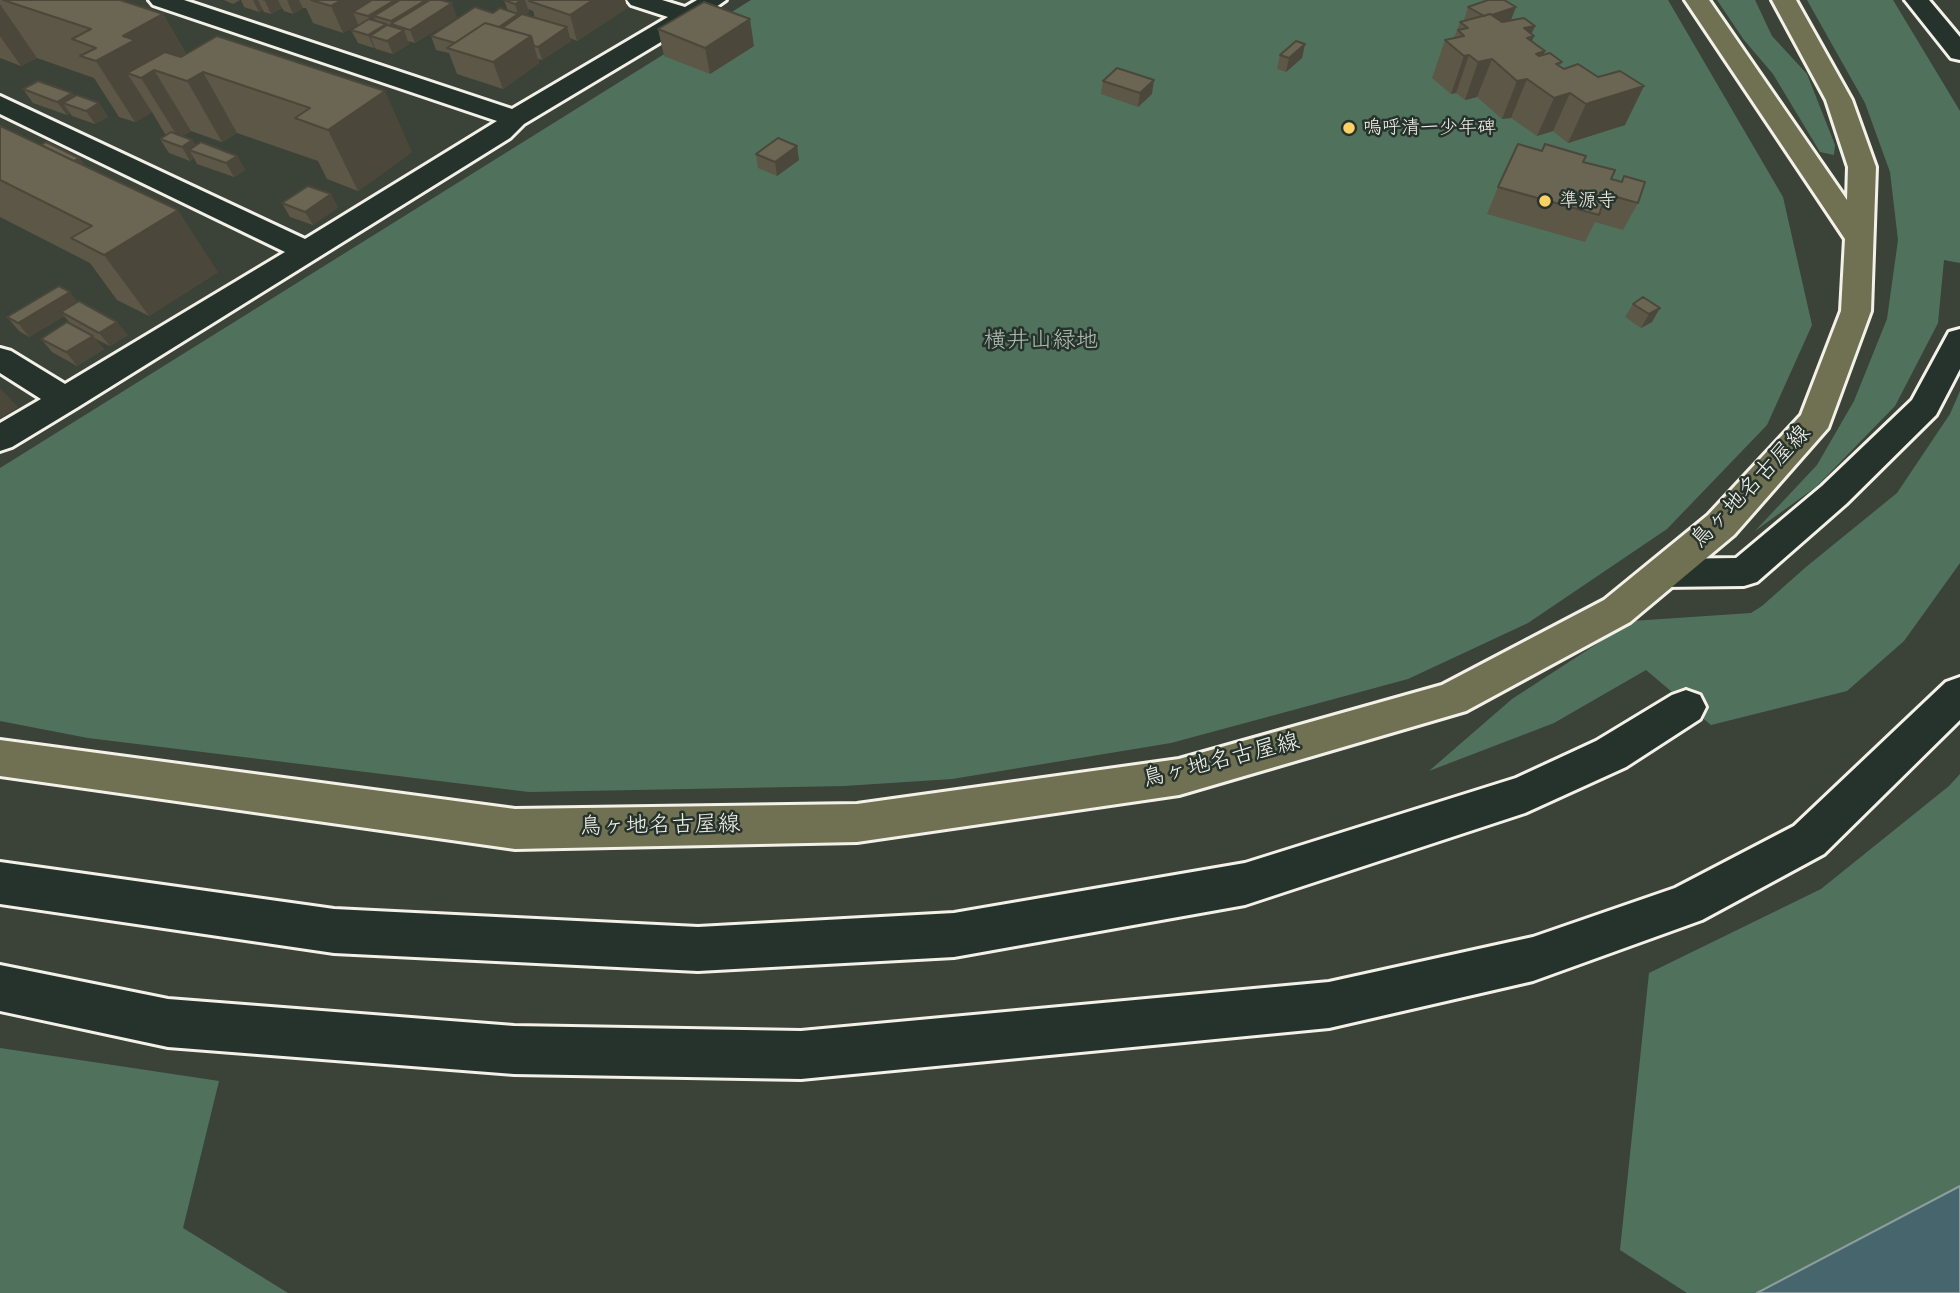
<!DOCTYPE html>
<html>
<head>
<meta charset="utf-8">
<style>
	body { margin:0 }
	canvas { display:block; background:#3b4238 }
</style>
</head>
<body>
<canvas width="1960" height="1293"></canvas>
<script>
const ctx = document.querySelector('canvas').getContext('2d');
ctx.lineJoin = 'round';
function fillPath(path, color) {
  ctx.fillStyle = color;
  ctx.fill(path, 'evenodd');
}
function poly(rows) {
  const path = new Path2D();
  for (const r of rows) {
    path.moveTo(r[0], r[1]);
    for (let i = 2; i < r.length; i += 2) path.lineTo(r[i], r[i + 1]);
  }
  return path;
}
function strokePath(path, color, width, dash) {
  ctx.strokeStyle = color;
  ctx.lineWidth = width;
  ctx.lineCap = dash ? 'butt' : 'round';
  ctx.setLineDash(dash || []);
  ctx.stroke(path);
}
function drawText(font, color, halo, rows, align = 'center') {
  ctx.font = font + ' Itim,"Klee One",sans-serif';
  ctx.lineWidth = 5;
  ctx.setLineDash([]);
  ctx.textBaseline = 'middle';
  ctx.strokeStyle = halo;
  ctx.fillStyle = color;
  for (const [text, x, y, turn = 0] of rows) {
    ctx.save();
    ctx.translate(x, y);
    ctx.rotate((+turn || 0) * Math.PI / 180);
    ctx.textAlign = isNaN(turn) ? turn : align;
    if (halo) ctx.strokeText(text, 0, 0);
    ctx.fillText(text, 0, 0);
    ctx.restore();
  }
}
const green = poly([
	[751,0,1668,0,1783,197,1812,325,1767,425,1667,529,1528,623,1408,679,1171,743,952,779,844,786,529,792,88,738,0,721,0,468],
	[1717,0,1755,0,1772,36,1807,74,1835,145,1834,155,1820,152,1773,74,1744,40],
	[1807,0,1893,0,1960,111,1960,263,1944,260,1938,323,1895,406,1816,487,1755,531,1817,465,1854,401,1887,319,1898,240,1890,172,1865,103],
	[1960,391,1960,563,1904,641,1847,691,1711,725,1646,670,1554,723,1429,771,1512,699,1632,621,1751,613,1762,606,1806,567,1897,493,1950,414],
	[1960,774,1960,1186,1757,1293,1687,1293,1620,1250,1649,973,1821,889,1949,786],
	[0,1048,219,1081,183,1228,288,1293,0,1293]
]);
const water = poly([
	[1960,1186,1960,1293,1757,1293,1960,1186]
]);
const minor = poly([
	[149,0,184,0,512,109,668,17,631,5,627,0,662,0,685,7,697,0,726,0,696,21,524,124,510,138,78,407,12,447,0,451,0,423,41,399,0,373,0,348,11,351,65,384,285,252,0,114,0,96,305,239,497,121,153,5,149,0],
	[1905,0,1929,0,1960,37,1960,60,1951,58,1905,0],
	[1960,329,1960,369,1936,415,1846,504,1757,582,1744,586,1663,587,1650,583,1645,573,1650,563,1663,559,1736,558,1822,486,1912,400,1949,332,1960,329],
	[1960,677,1960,720,1824,854,1702,920,1533,981,1329,1028,801,1079,514,1074,168,1047,0,1011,0,965,168,999,514,1026,801,1031,1329,982,1533,937,1675,888,1794,826,1946,682,1960,677],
	[1686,690,1700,695,1706,707,1700,719,1626,767,1525,813,1245,905,954,957,698,971,334,953,0,904,0,862,334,909,698,927,954,913,1245,863,1516,778,1596,741,1672,695,1686,690]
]);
const major = poly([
	[1685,0,1709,0,1847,200,1848,167,1826,100,1772,0,1796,0,1852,100,1876,167,1871,311,1828,428,1734,535,1630,622,1466,711,1179,795,857,842,515,849,0,776,0,740,515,809,857,804,1179,759,1442,685,1604,600,1708,515,1801,415,1841,311,1845,239,1685,0]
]);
const wall = poly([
	[0,0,120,0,163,14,186,54,412,152,358,191,327,179,318,161,237,133,222,142,191,131,182,136,192,140,196,146,237,156,245,170,234,177,197,164,194,158,190,161,169,153,160,139,167,135,165,134,152,112,135,122,119,117,94,78,37,58,21,66,0,58],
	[224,0,240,0,233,4],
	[241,0,427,0,457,17,415,43,408,41,409,44,393,54,376,49,375,48,374,48,358,43,351,30,359,25,358,24,343,33,313,23,306,8,303,8,293,14,284,11,282,8,271,14,264,12,263,10,259,12,244,7],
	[504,0,625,0,627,8,577,41,570,38,571,41,542,60,538,59,539,63,503,89,457,74,449,53,436,50,431,36,493,13,508,11],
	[528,9,533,11,535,18,524,15,529,12],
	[1468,7,1511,20,1535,26,1531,34,1532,42,1543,55,1562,62,1560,66,1625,125,1568,143,1553,131,1537,136,1511,118,1502,119,1477,97,1465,100,1456,93,1451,94,1432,78,1445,40,1454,38,1460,22,1465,21,1464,20],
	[658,29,754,46,710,74,664,56],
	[1305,44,1302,58,1286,72,1277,69,1280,55],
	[1103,81,1152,94,1138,107,1101,94],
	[23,89,72,93,75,96,99,103,108,117,95,124,72,116,70,113,67,115,33,103],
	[0,126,41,145,79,158,85,166,218,272,149,316,117,300,90,263,0,217],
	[797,146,799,160,777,176,758,168,756,154],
	[1583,162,1611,179,1621,182,1624,176,1638,203,1623,230,1595,222,1585,242,1487,214,1498,187],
	[282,203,338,207,313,225,290,217],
	[1643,297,1652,322,1641,328,1625,317,1633,304],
	[78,302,128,335,110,346,94,338,104,349,77,366,52,352,41,339,71,324,64,316,29,337,19,331,7,317]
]);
const shadedWall = poly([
	[253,0,258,0,263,10,259,12],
	[262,0,278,0,282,8,271,14,265,1],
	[287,0,299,0,303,8,293,14],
	[342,0,412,0,374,16,378,27,374,30,368,16,353,12,358,24,343,33,331,6],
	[426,0,427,0,432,12,393,25,391,21],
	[522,0,525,0,529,12,470,47,518,14,515,4],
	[593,0,625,0,627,8,577,41,570,15],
	[452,3,457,17,415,43,410,30],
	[0,4,37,58,21,66,0,36],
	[1516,7,1511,20,1481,31,1486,17],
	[163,14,197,74,154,70,191,131,179,139,141,78,127,73,152,112,135,122,96,61,123,36],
	[750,19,754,46,710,74,705,48],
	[386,24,391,38,370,36,375,48,374,48,368,35],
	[1535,26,1530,37,1534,36,1519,74,1524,28],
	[567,27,571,41,542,60,538,47],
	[404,30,409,44,393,54,387,41],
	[531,36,539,63,503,89,493,62],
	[1305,44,1302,58,1286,72,1289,58],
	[1545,51,1532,83,1527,79,1511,118,1502,119,1517,81,1536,54],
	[1469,55,1456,93,1451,94,1464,56],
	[1492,59,1477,97,1465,100,1478,62],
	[203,72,237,133,222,142,187,81],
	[1154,80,1152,94,1138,107,1140,93],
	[1644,86,1625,125,1568,143,1586,104],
	[385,91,412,152,358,191,328,130],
	[72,93,82,107,63,103,70,113,67,115,57,102],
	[1570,93,1553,131,1537,136,1554,98],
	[99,103,108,117,95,124,86,111],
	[192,140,201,154,189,150,194,158,190,161,182,147],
	[797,146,799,160,777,176,775,162],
	[237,156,245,170,234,177,226,163],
	[79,158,89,172,65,166],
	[331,194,338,207,313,225,305,212],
	[178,210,218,272,149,316,104,255],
	[70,292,81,306,61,312,64,316,29,337,18,323],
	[1660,308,1652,322,1641,328,1649,314],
	[117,322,128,335,110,346,99,333],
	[93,336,104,349,77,366,66,352],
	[0,388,18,407,0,419]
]);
const building = poly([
	[3,0,120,0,163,14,123,36,135,40,96,61,80,56,96,48,72,39,91,29,3,0],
	[311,0,342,0,331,6,311,0],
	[372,0,395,0,368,16,353,12,372,0],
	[400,0,426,0,391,21,374,16,400,0],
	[430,0,441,0,452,3,410,30,391,24,430,0],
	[504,0,522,0,515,4,504,0],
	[530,0,593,0,570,15,529,1,530,0],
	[1488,0,1504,0,1516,7,1492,15,1490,14,1484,16,1468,7,1488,0],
	[704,2,750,19,705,48,658,29,704,2],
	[475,7,493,13,500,8,518,14,499,27,485,23,455,43,431,36,475,7],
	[522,14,567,27,538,47,534,46,531,36,502,28,522,14],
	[1490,14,1502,22,1524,18,1535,26,1524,28,1534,36,1527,38,1545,51,1536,54,1539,56,1550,53,1562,62,1556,64,1564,69,1578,64,1598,77,1620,71,1644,86,1586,104,1570,93,1554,98,1527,79,1517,81,1492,59,1478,62,1469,55,1464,56,1445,40,1464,36,1458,30,1468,28,1460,22,1490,14],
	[369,19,386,24,368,35,351,30,369,19],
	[485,23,531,36,493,62,447,48,485,23],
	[387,25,404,30,387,41,370,36,387,25],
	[217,36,385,91,328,130,295,118,310,108,203,72,187,81,154,70,141,78,127,73,165,52,181,57,217,36],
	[1296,41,1305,44,1289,58,1280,55,1296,41],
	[1117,68,1154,80,1140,93,1103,81,1117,68],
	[38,81,72,93,57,102,23,89,38,81],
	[77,95,99,103,86,111,63,103,77,95],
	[0,126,178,210,104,255,71,238,92,226,0,180,0,126],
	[171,132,192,140,182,147,160,139,171,132],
	[778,138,797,146,775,162,756,154,778,138],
	[46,142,79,158,74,161,41,145,46,142],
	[201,142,237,156,226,163,189,150,201,142],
	[1518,144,1542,151,1545,144,1586,156,1583,162,1615,170,1611,179,1622,182,1624,176,1645,182,1638,203,1606,194,1599,215,1498,187,1518,144],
	[308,186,331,194,305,212,282,203,308,186],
	[59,286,70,292,18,323,7,317,59,286],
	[1643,297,1660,308,1649,314,1633,304,1643,297],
	[79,301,117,322,99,333,61,312,79,301],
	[67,322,93,336,66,352,41,339,67,322]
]);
const markers = [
	[1349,128,7,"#ffd166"],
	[1545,201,7,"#ffd166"]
];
const farPoinames = [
	["嗚呼清一少年碑",1363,128],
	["準源寺",1559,201]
];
const parkNames = [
	["横井山緑地",1041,341]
];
const streetNames = [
	["鳥ヶ地名古屋線",1751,487,-46],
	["鳥ヶ地名古屋線",1221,761,-14],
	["鳥ヶ地名古屋線",660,826,-1]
];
fillPath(green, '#50725d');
fillPath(water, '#47656d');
strokePath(water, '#8c9d9e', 2);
strokePath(minor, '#f4f1e8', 6);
strokePath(major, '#f4f1e8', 6);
fillPath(minor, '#26332d');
fillPath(major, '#707052');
fillPath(wall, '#5c5747');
fillPath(shadedWall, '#4b473a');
fillPath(building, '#6b6553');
strokePath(building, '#4b473a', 2);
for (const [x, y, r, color] of markers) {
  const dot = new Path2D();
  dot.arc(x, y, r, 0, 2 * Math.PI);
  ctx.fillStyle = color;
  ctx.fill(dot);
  strokePath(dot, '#26332d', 2.5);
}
drawText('19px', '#f4f1e8', '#26332d', farPoinames, 'left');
drawText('23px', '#b2beb0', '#26332d', parkNames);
drawText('23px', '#f4f1e8', '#26332d', streetNames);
</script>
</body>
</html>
